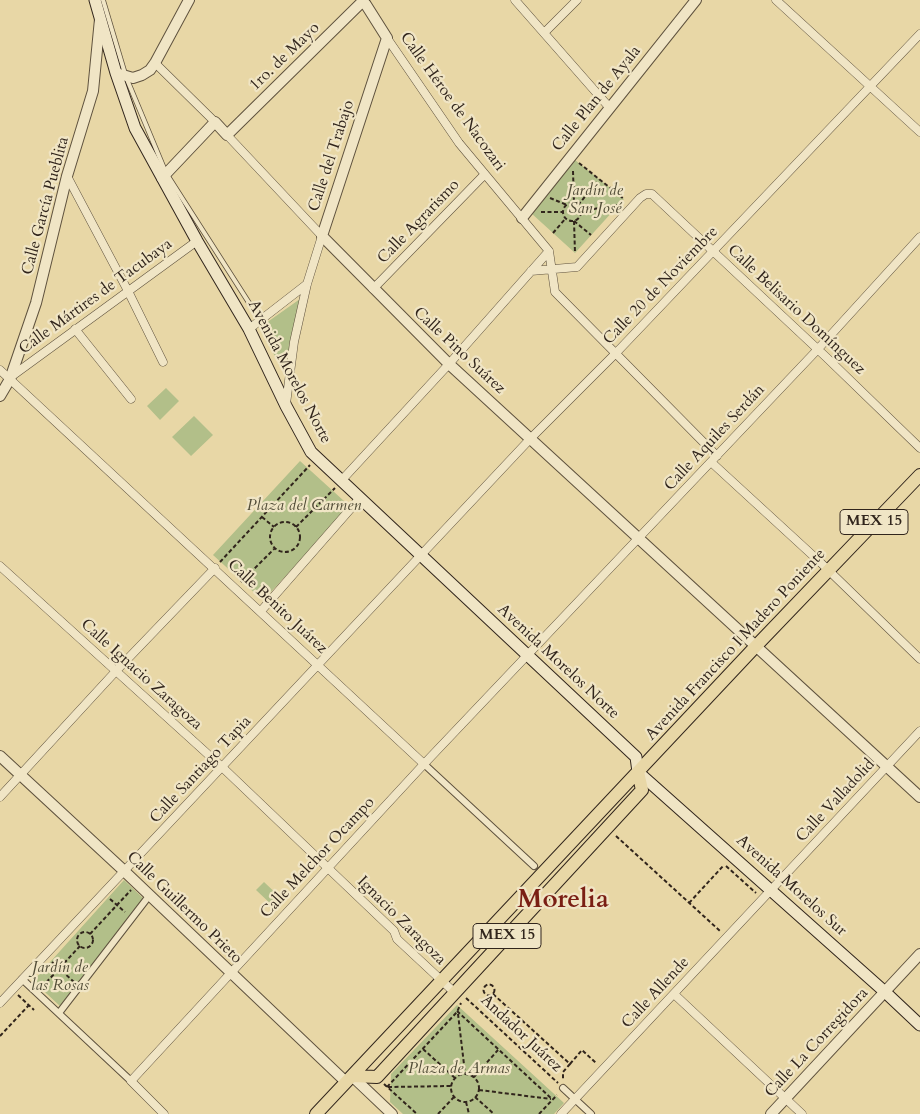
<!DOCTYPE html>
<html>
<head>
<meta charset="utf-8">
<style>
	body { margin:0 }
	canvas { display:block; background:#e8d7a6 }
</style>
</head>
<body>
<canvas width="920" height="1114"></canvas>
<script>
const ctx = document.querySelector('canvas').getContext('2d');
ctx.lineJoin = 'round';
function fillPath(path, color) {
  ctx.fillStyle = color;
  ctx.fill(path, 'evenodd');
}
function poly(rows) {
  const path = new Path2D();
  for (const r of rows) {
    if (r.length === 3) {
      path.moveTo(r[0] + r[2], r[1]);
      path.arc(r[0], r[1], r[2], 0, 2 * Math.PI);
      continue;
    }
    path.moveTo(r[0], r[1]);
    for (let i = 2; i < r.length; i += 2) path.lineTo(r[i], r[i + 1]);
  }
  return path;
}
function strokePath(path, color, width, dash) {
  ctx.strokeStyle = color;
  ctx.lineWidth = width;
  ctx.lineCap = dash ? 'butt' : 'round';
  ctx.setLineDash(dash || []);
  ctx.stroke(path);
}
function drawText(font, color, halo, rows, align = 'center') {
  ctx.font = font + ' Cardo,serif';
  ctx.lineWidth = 4.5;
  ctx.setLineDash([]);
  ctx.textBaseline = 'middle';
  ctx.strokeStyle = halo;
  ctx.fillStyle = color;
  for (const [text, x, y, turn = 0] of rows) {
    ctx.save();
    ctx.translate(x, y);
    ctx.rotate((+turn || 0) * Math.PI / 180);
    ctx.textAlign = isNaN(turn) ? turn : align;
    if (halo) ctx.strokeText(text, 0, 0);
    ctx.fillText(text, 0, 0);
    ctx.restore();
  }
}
const green = poly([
	[575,160,624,199,575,253,531,213],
	[300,299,285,374,259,328],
	[166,388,179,401,160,420,147,406],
	[194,416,213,435,191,456,172,437],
	[300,461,344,501,343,514,269,594,258,596,213,555],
	[124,880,144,899,61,1007,33,981],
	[264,882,282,899,274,907,256,890],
	[457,1005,564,1103,554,1114,403,1114,390,1102,391,1074]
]);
const path = poly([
	[579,163,624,199],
	[573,171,574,203],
	[550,198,567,205],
	[572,212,9],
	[578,205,599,180],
	[581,211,618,205],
	[541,212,563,212],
	[574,221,575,253],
	[574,221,591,235],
	[553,233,566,218],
	[262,517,274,527],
	[285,537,15],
	[296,527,335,488],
	[220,562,310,465],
	[241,582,275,548],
	[616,836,720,931],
	[726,866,756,893],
	[110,899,125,912],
	[689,903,724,865],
	[85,940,8],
	[90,934,131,890],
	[52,962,74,982],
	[489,990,5.5],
	[42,987,80,946],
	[493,994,570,1064,563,1072,563,1080],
	[18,995,34,1010],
	[466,998,558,1083],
	[457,1011,552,1099],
	[458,1014,465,1073],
	[0,1036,29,1005],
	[423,1049,455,1078],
	[570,1064,582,1050,596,1063],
	[465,1088,14],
	[474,1077,498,1050],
	[384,1084,417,1114],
	[387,1087,457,1012,461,1003],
	[388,1087,451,1086],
	[479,1090,551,1099],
	[475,1097,494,1114],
	[466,1102,469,1114],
	[438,1114,454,1097],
	[539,1114,557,1095]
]);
const service = poly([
	[103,0,126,77,166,173,260,320]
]);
const pedestrian = poly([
	[424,764,534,866],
	[22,979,131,1081],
	[59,1013,149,896],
	[563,1088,591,1114]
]);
const minor = poly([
	[515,0,609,107],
	[776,0,920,132],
	[544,33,577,0],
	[387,38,459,143,549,251,555,292,717,456],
	[155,63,215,122],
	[227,135,322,236,307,284,294,342,286,404],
	[67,176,128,291,163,362],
	[531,271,577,267,640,198,646,194,652,194,826,357,920,448],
	[373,289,485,174],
	[75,329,131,399],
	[249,329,307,284],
	[0,370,424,764],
	[12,376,197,241],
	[711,462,821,563,920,659],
	[341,481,449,364,549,251],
	[0,566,222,767,394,931,397,939,455,993],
	[261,611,360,498],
	[0,797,116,671,215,568],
	[674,994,802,1114],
	[0,1003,531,438,616,353,920,34],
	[164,1114,131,1081,424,764,818,349,920,237],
	[561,1114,920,731]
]);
const tertiary = poly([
	[363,0,387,38,322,236,449,364,920,797],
	[116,73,133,78,142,75,150,70,155,63,189,0],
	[162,178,215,122,227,135,364,0],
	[522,218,696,0],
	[0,396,10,379,36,303,67,176,93,91,100,19],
	[0,756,121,868,346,1082],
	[352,1076,392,1114],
	[771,1114,920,954]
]);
const secondary = poly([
	[95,0,116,73,135,128,197,241,249,329,286,406,311,452,636,757,638,772,885,992,920,1025]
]);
const primary = poly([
	[352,1076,377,1077,642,790,638,772],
	[316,1114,756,646,920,475]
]);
const shields = [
	[874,522,68],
	[507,936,68]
];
const shieldNames = [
	["MEX 15",874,522],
	["MEX 15",507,936]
];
const streetNames = [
	["1ro. de Mayo",285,57,-44],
	["Calle Plan de Ayala",597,99,-51],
	["Calle Héroe de Nacozari",452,102,54],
	["Calle del Trabajo",332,156,-72],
	["Calle García Pueblita",46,206,-75],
	["Calle Agrarismo",419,222,-46],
	["Calle 20 de Noviembre",661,286,-46],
	["Calle Mártires de Tacubaya",96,297,-36],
	["Calle Belisario Domínguez",796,310,43],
	["Calle Pino Suárez",459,351,43],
	["Avenida Morelos Norte",289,372,62],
	["Calle Aquiles Serdán",715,438,-47],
	["Calle Benito Juárez",277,607,43],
	["Avenida Francisco I Madero Poniente",736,645,-47],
	["Avenida Morelos Norte",558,662,43],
	["Calle Ignacio Zaragoza",141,675,42],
	["Calle Santiago Tapia",201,770,-47],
	["Calle Valladolid",836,801,-47],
	["Calle Melchor Ocampo",318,858,-47],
	["Avenida Morelos Sur",791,886,42],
	["Calle Guillermo Prieto",184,908,44],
	["Ignacio Zaragoza",401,921,45],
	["Calle Allende",656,993,-47],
	["Andador Juárez",521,1034,43],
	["Calle La Corregidora",817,1043,-47]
];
const parkNames = [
	["Jardín de",595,191],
	["San José",595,209],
	["Plaza del Carmen",304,506],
	["Jardín de",60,968],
	["las Rosas",60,986],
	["Plaza de Armas",459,1069]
];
const townNames = [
	["Morelia",563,901]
];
fillPath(green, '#b2bf89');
strokePath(service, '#5f523e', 5.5);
strokePath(pedestrian, '#5f523e', 8);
strokePath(minor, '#5f523e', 9);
strokePath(tertiary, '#5f523e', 12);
strokePath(secondary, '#31251c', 13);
strokePath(primary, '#31251c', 14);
strokePath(path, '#31251c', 2, [4, 2.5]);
strokePath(service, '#f0e5c5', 4);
strokePath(pedestrian, '#f0e5c5', 6);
strokePath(minor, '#f0e5c5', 8);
strokePath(tertiary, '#f0e5c5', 10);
strokePath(secondary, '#f0e5c5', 11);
strokePath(primary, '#e8d7a6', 12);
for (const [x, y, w] of shields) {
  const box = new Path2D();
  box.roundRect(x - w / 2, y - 12.5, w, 25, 4);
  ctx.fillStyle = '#f0e5c5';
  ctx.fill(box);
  strokePath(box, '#31251c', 1);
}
drawText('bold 15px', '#31251c', null, shieldNames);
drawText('16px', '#31251c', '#f0e5c5', streetNames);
drawText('italic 16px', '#514c37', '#f0e5c5', parkNames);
drawText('bold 26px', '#7a1f14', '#f0e5c5', townNames);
</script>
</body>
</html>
